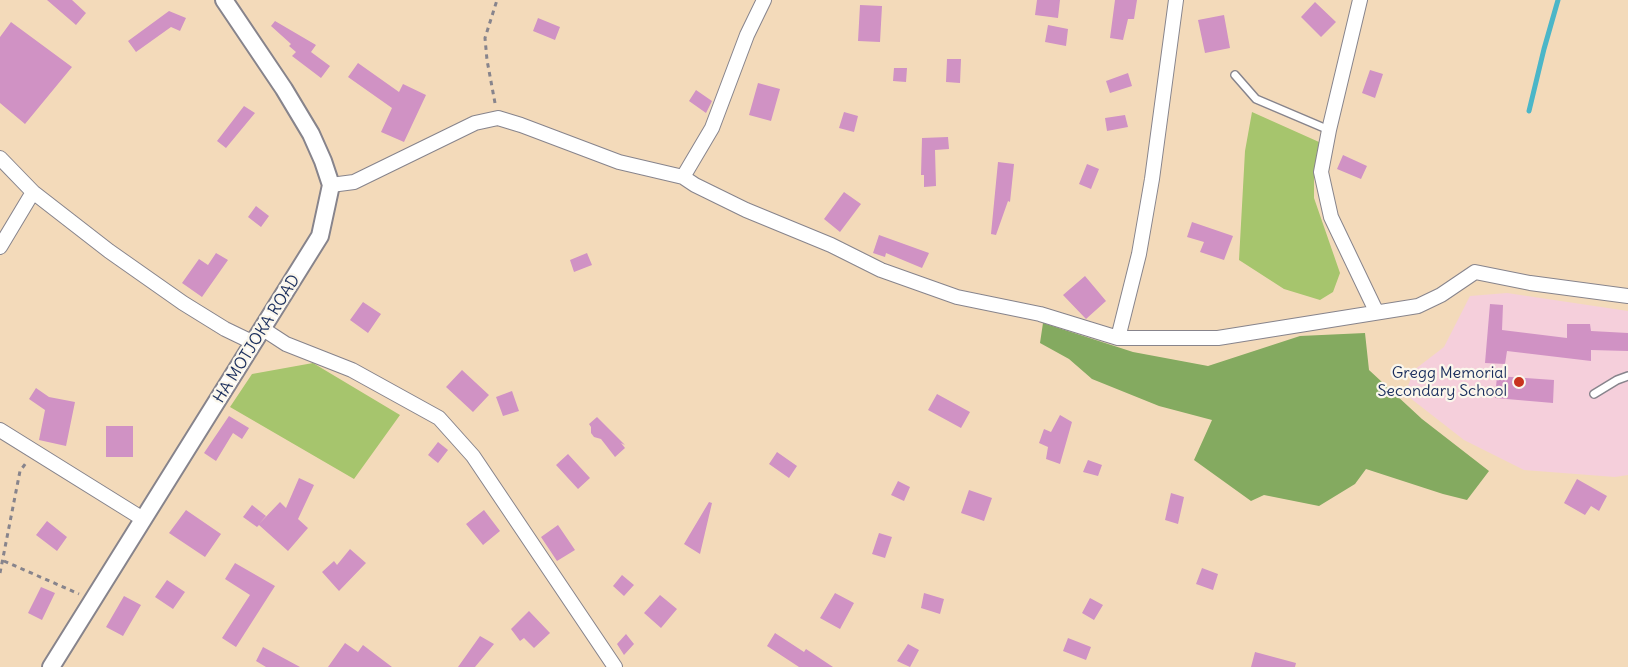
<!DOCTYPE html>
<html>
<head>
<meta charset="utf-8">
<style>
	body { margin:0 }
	canvas { display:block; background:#f3daba }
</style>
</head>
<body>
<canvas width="1628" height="667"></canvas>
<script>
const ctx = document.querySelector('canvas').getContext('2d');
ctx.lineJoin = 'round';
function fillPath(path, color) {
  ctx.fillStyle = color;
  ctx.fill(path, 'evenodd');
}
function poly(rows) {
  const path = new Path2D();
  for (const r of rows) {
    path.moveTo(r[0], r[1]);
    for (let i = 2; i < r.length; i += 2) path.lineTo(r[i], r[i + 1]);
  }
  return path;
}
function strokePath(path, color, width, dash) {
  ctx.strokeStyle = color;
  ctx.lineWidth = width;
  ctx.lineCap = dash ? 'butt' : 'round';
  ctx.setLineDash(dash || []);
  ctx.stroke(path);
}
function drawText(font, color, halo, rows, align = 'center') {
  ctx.font = font + ' Delius,sans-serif';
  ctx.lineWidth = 4.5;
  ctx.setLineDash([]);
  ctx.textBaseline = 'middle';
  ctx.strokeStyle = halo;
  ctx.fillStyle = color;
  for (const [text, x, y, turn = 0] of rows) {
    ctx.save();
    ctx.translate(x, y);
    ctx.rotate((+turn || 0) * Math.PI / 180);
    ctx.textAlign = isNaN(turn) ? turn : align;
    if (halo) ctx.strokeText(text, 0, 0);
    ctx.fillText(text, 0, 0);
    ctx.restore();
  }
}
const built = poly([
	[1507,293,1628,311,1628,475,1615,477,1524,470,1464,440,1405,394,1414,370,1444,347,1470,296]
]);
const green = poly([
	[1252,112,1319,142,1314,175,1314,198,1340,273,1333,292,1320,300,1284,289,1239,260,1245,151],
	[313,363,400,415,354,479,230,407,252,374]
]);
const forest = poly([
	[1043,323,1133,352,1208,366,1300,336,1365,333,1369,370,1422,419,1489,471,1467,500,1443,494,1366,469,1355,484,1319,506,1264,495,1251,501,1194,460,1212,420,1159,406,1092,379,1069,359,1040,343]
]);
const stream = poly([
	[1529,111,1544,49,1558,0]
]);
const building = poly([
	[47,0,72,0,86,13,76,25],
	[1037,0,1060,0,1058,18,1035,15],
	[1115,0,1137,0,1134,19,1128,19,1123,40,1110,38],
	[1315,2,1336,22,1321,37,1301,17],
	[860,5,882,6,880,42,858,41],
	[169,11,186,18,180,31,171,27,136,52,128,41],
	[1224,15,1230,48,1205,53,1198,20],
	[538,18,560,27,555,40,533,31],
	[275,21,316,45,311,52,330,66,321,78,292,56,296,52,289,46,291,44,271,26],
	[11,22,72,67,25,124,0,103,0,37],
	[1048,25,1068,29,1066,46,1045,42],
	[947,59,961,59,960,83,946,82],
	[358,63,399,92,403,84,426,95,404,142,381,132,392,108,348,77],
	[894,68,907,68,906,82,893,81],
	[1370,70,1383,74,1375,98,1362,93],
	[1128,73,1132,86,1110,93,1106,81],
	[758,83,780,89,771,121,749,115],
	[696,90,712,101,706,113,689,101],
	[244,106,255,113,226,148,217,141],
	[844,112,858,116,854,132,839,128],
	[1125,115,1128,127,1107,131,1105,118],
	[948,137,949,149,935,150,936,186,924,187,924,175,921,175,922,138],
	[1343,155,1367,166,1361,179,1337,169],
	[998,162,1014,164,1010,202,1008,201,996,235,991,234],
	[1087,164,1099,169,1091,189,1079,184],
	[844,192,861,204,840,232,824,219],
	[256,206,269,216,261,227,248,217],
	[1192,222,1233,236,1224,260,1200,252,1204,242,1187,237],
	[879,235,929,253,922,268,886,253,885,257,873,253],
	[216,253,228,260,202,297,182,283,199,259,208,265],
	[587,253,592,265,574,272,570,260],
	[1085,276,1106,301,1086,319,1063,295],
	[363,302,381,314,368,333,350,320],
	[1490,304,1503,305,1502,330,1567,338,1567,324,1590,324,1591,331,1628,333,1628,351,1591,350,1591,361,1507,351,1505,364,1485,363],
	[462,370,489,395,473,412,446,387],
	[1497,376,1554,380,1553,403,1495,398],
	[36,388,49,397,75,402,66,446,39,440,45,410,29,399],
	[512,391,519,411,503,416,496,397],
	[937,394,970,412,961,428,928,410],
	[1060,415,1072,422,1060,464,1046,459,1048,447,1039,443,1044,429,1051,432],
	[229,416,249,428,242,439,233,433,216,461,204,453],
	[597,417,625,445,621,443,625,448,615,457,601,439,594,437,591,433,591,427,589,424],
	[106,426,133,426,133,457,106,457],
	[438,442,448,450,438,463,428,455],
	[777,452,797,466,789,478,769,464],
	[568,454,590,478,578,489,556,465],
	[1088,460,1102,465,1098,476,1083,472],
	[299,478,314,485,298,519,308,528,288,551,259,525,257,527,243,517,252,505,266,516,259,524,280,502,286,508],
	[1577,479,1607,496,1599,511,1591,506,1585,515,1564,503],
	[898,481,910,487,904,501,891,495],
	[969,490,992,498,984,521,961,513],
	[1171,493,1184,497,1178,524,1165,520],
	[709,502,712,503,700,554,684,544],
	[186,510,221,534,205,557,169,533],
	[484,510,500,531,483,545,466,524],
	[47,521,67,537,57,551,36,535],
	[558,525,575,550,557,561,541,537],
	[879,533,892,537,885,558,872,554],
	[350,549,366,563,339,591,322,572,334,561,337,565],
	[235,563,275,586,236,647,222,638,250,595,225,579],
	[1202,568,1218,574,1213,590,1196,584],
	[622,575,634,585,624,596,613,586],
	[167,580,185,592,173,609,155,597],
	[41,587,55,593,42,620,28,613],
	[835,593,854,603,840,629,820,618],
	[924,593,944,599,940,614,921,608],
	[660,595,677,609,661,628,644,613],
	[124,596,141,605,123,636,106,627],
	[1090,598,1103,605,1094,620,1082,613],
	[529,611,550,633,534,648,524,638,520,641,511,629],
	[775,633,804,652,806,649,833,667,799,667,767,646],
	[626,634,634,644,624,655,617,644],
	[480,636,494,644,475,667,458,667],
	[1068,638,1091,647,1086,660,1063,651],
	[345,643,358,652,363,645,392,667,328,667],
	[908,644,919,650,910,667,897,661],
	[263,647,300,667,266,667,256,661],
	[1255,652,1296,663,1295,667,1251,667]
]);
const path = poly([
	[495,103,487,60,485,38,497,0],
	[4,561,79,594],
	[0,573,20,471,26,463]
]);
const service = poly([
	[1235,75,1256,99,1329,130],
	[1594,394,1617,380,1628,376]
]);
const minor = poly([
	[1360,0,1329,130,1321,172,1331,217,1376,311],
	[0,158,33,192,109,251,183,303,225,329,254,343],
	[683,177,712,128,747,35,764,0],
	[331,185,354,182,475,123,498,118,521,125,619,162,683,177,695,185,746,210,831,245,881,270,957,297,1040,314,1118,338,1218,338,1418,306,1441,295,1475,272,1530,283,1628,296],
	[0,247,33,192],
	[263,329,286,344,352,370,439,418,473,456,615,667],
	[1118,338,1139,254,1152,179,1176,0],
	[0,430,143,519]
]);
const tertiary = poly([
	[51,667,320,236,331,185,323,161,311,134,284,89,224,0]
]);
const markers = [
	[1519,382,6,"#c8321e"]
];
const streetNames = [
	["HA MOTJOKA ROAD",257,339,-58]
];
const poiNames = [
	["Gregg Memorial",1507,373],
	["Secondary School",1507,391]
];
fillPath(built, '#f5cfdb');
fillPath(green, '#a6c56d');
fillPath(forest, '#84aa60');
strokePath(stream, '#4bb6c8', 5);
fillPath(building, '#d092c4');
strokePath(service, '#87848c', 10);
strokePath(minor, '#87848c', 16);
strokePath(tertiary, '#87848c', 20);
strokePath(path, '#87848c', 3, [4.5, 4.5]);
strokePath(service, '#fff', 7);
strokePath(minor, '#fff', 14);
strokePath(tertiary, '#fff', 16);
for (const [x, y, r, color] of markers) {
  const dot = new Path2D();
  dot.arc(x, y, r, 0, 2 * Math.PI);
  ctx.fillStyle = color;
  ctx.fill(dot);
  strokePath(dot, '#fbf7ec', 2);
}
drawText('16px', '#1b2f5e', '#fbf7ec', streetNames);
drawText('16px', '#1b2f5e', '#fbf7ec', poiNames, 'right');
</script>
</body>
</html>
